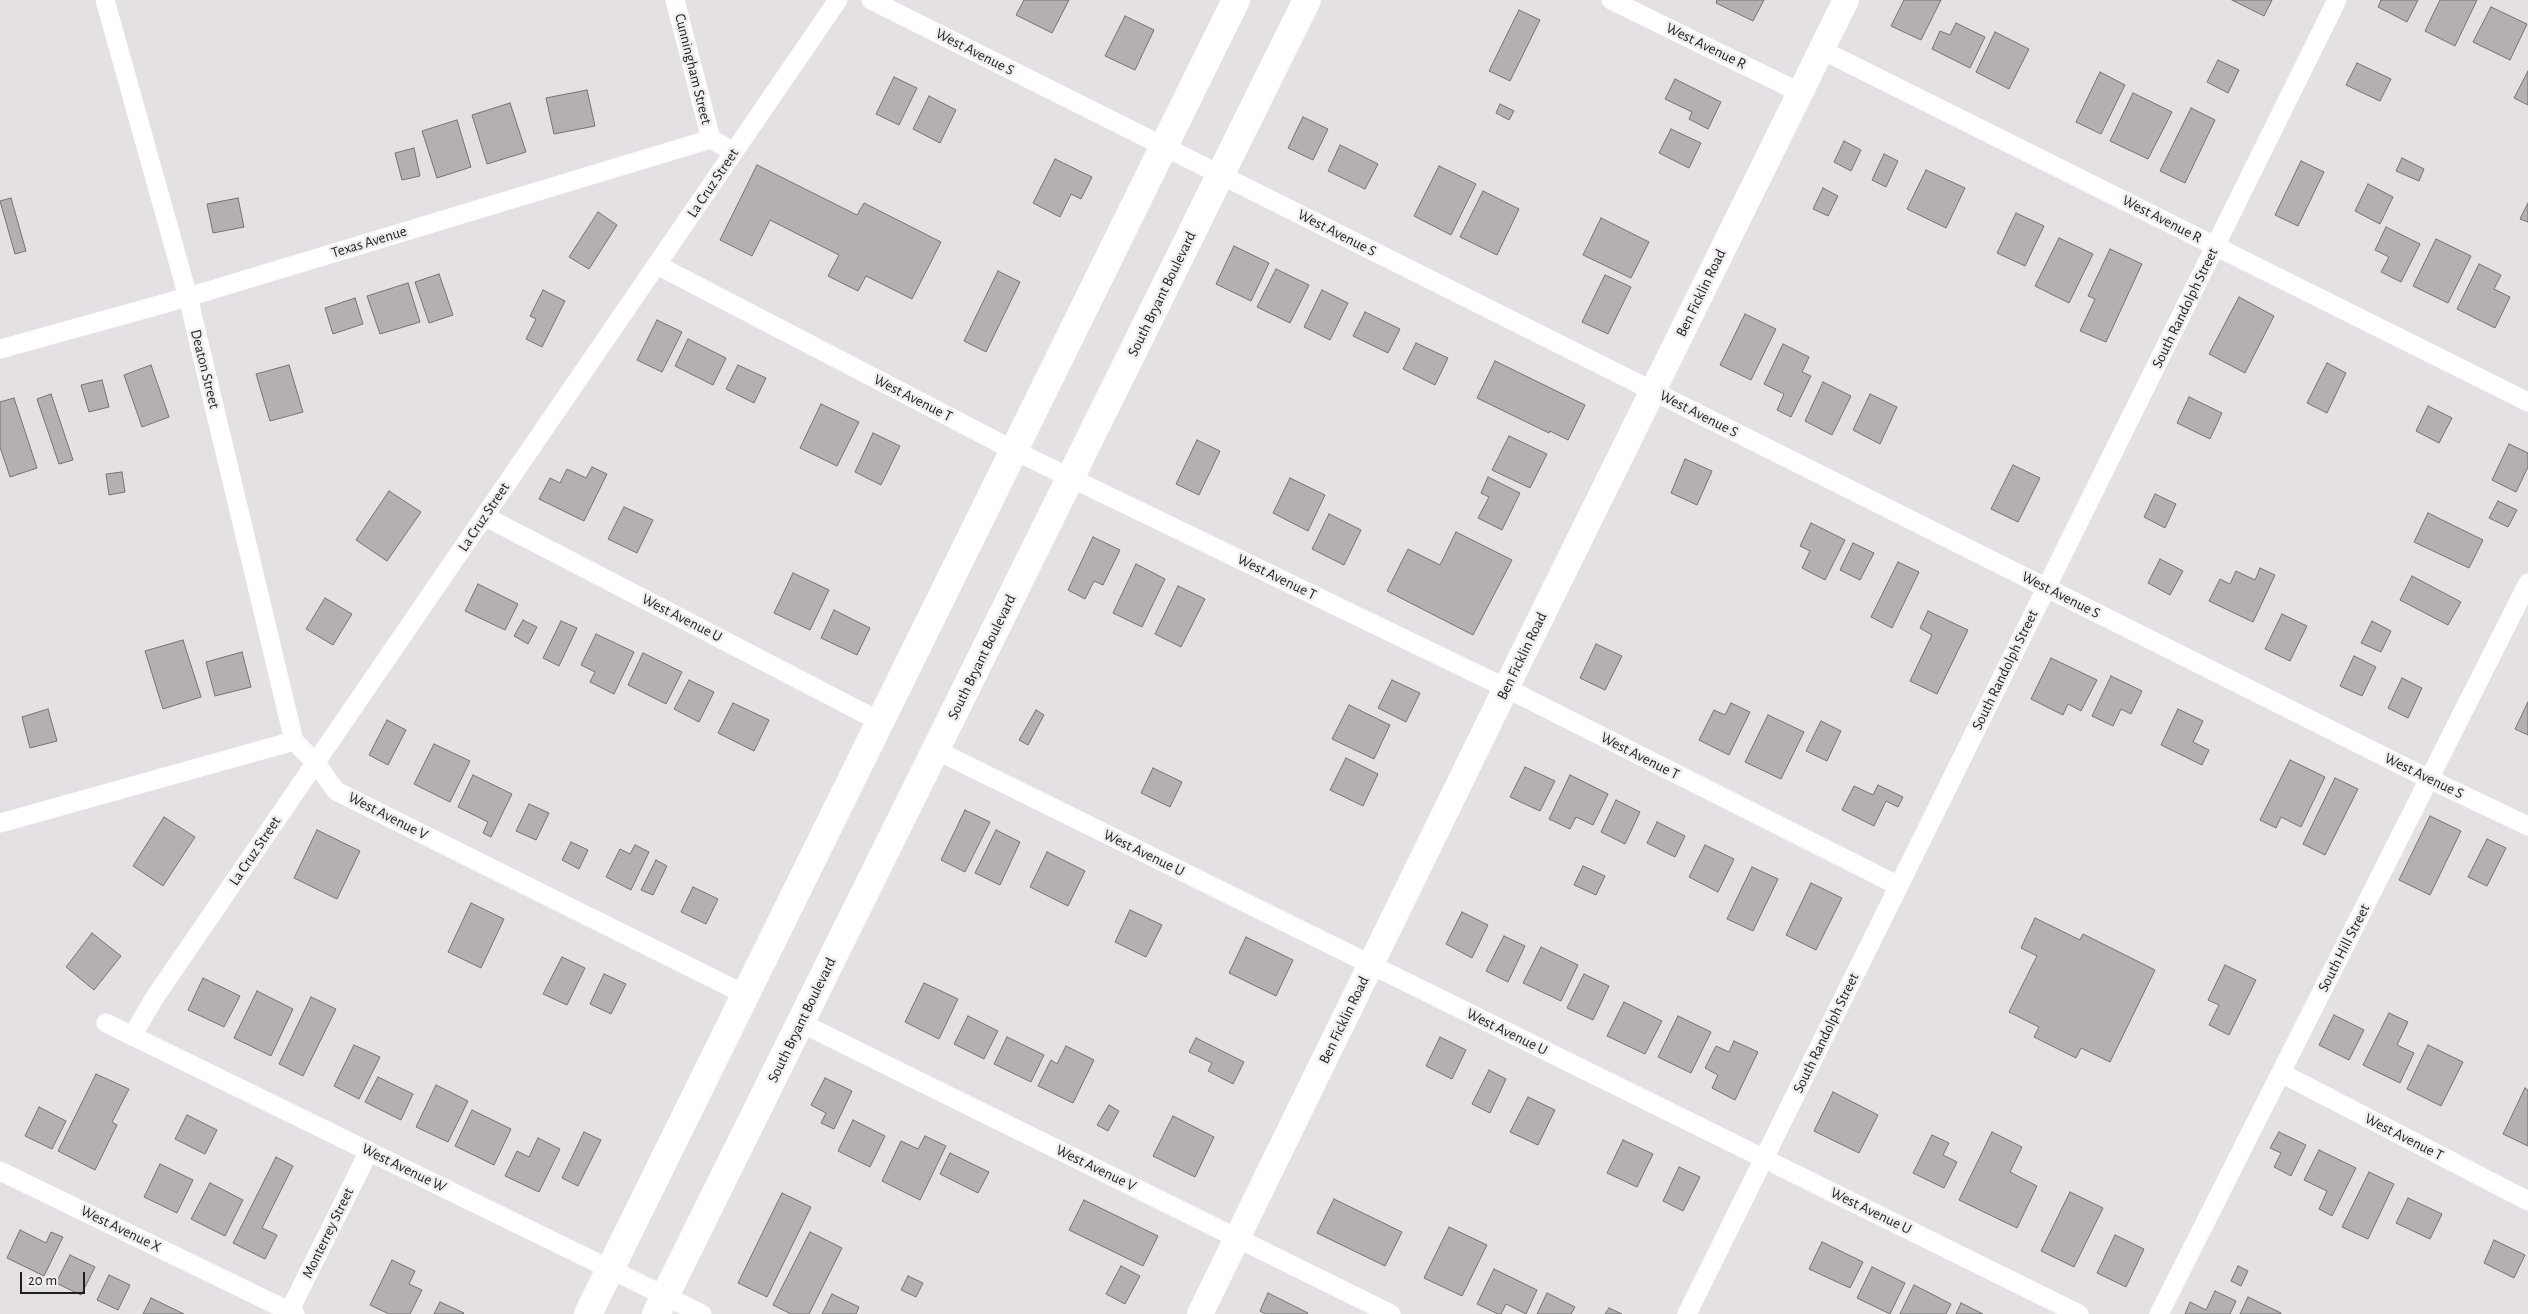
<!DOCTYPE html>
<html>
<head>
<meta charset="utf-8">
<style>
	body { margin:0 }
	#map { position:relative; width:2528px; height:1314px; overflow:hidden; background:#e4e0e4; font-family:"Alegreya Sans",sans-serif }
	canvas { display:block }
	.scale { position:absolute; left:20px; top:1272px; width:65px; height:22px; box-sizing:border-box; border:2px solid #201e20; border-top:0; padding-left:6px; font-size:15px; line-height:18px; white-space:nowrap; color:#201e20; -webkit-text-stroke:4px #f1eef1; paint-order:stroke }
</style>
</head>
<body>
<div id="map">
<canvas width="2528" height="1314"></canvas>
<div class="scale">20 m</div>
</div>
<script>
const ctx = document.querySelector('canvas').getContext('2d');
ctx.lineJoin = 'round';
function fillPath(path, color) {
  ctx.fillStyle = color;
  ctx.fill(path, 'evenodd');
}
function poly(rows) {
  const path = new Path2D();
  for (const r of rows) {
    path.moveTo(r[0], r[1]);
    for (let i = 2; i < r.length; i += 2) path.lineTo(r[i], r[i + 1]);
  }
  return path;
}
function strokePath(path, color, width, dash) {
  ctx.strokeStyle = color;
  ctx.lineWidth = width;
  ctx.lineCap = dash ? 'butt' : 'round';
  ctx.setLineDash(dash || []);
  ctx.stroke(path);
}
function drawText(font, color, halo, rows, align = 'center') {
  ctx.font = font + ' "Alegreya Sans",sans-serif';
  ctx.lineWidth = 5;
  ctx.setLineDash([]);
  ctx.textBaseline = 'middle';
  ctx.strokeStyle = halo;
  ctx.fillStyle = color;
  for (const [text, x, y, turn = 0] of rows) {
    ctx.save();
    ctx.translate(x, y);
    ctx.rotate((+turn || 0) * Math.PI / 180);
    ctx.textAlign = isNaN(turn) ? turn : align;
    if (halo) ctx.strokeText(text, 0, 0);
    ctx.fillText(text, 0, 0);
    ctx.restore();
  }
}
const building = poly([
	[1024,0,1069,0,1052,33,1016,15,1024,0],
	[1717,0,1764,0,1753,21,1716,3,1717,0],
	[1904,0,1941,0,1921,40,1891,26,1904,0],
	[2232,0,2272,0,2264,16,2232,0],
	[2381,0,2418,0,2407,22,2378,7,2381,0],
	[2440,0,2477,0,2455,46,2425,31,2440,0],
	[2491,7,2527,24,2510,60,2473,42,2491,7],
	[1519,10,1540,20,1510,81,1489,71,1519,10],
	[1125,16,1154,30,1135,70,1105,56,1125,16],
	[1956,23,1985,37,1970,68,1932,49,1940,31,1950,35,1956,23],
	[1995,32,2029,49,2009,89,1976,72,1995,32],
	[2218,60,2239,70,2228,93,2207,82,2218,60],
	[2357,63,2391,79,2380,101,2346,85,2357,63],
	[2528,71,2528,105,2514,98,2528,71],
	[2100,72,2125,85,2101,134,2076,122,2100,72],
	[894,77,917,88,899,125,876,114,894,77],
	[1675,79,1721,102,1708,129,1689,119,1692,112,1665,99,1675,79],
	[587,90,595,126,554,134,546,98,587,90],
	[2133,93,2172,112,2148,159,2110,141,2133,93],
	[929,96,956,110,940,143,913,129,929,96],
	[510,103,526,152,487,164,472,115,510,103],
	[1500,104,1514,111,1509,120,1496,113,1500,104],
	[2191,108,2215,120,2185,183,2160,171,2191,108],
	[1303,117,1328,129,1313,160,1288,148,1303,117],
	[457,120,471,167,437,178,422,131,457,120],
	[1671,129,1701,143,1689,168,1659,153,1671,129],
	[1844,141,1861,150,1851,171,1834,162,1844,141],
	[1340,145,1378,164,1365,189,1328,171,1340,145],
	[414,148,420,176,402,180,395,153,414,148],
	[1884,154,1898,161,1886,187,1872,180,1884,154],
	[2402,158,2424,169,2419,181,2396,171,2402,158],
	[1055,159,1092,177,1081,199,1071,194,1060,217,1033,203,1055,159],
	[2301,161,2324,172,2298,226,2275,215,2301,161],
	[757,165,857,215,864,203,941,242,912,299,866,276,858,291,828,276,839,255,770,220,752,256,720,240,757,165],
	[1439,166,1476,184,1451,235,1414,216,1439,166],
	[1926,170,1965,188,1946,228,1907,209,1926,170],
	[2368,184,2393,197,2380,224,2355,211,2368,184],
	[1823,188,1838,196,1828,216,1813,209,1823,188],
	[1483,191,1519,209,1497,255,1460,237,1483,191],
	[11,198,26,251,15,254,0,201,11,198],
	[238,198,244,227,213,233,207,204,238,198],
	[2528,203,2528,222,2520,219,2528,203],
	[598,212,617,225,589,269,569,257,598,212],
	[2016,213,2044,226,2025,266,1997,253,2016,213],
	[1601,218,1649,242,1631,278,1583,255,1601,218],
	[2386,227,2420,244,2401,282,2381,272,2389,257,2375,250,2386,227],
	[2059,238,2093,254,2069,303,2035,286,2059,238],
	[2436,239,2471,256,2448,303,2413,286,2436,239],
	[1234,246,1269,263,1251,301,1216,284,1234,246],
	[2110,249,2142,264,2106,342,2080,331,2095,299,2088,296,2110,249],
	[2479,264,2501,275,2494,289,2510,297,2495,328,2457,309,2479,264],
	[1276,269,1309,285,1290,323,1257,307,1276,269],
	[998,271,1020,282,986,352,964,341,998,271],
	[439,274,453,315,429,323,415,282,439,274],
	[1605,275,1631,287,1608,334,1582,322,1605,275],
	[408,283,420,322,380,334,367,296,408,283],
	[543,290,565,301,542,347,526,339,536,319,530,316,543,290],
	[1322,290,1348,303,1330,340,1304,327,1322,290],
	[2239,297,2274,316,2245,373,2209,354,2239,297],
	[355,298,363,324,333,334,325,308,355,298],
	[1365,312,1400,329,1388,353,1353,336,1365,312],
	[1745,314,1776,329,1751,380,1720,365,1745,314],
	[657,320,682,332,662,372,637,360,657,320],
	[688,339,726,358,713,385,675,366,688,339],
	[1416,343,1448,358,1435,385,1403,369,1416,343],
	[1783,344,1809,357,1802,372,1811,376,1791,417,1777,410,1784,394,1764,384,1783,344],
	[1495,361,1585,405,1568,440,1550,431,1549,433,1477,398,1495,361],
	[2327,363,2346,373,2327,413,2307,403,2327,363],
	[151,365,169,417,142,427,124,375,151,365],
	[289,365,303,412,270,421,256,374,289,365],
	[738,365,766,378,754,403,726,389,738,365],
	[102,380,109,407,89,412,81,385,102,380],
	[1823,382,1851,396,1832,435,1805,421,1823,382],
	[51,394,73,460,59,464,37,399,51,394],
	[1870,394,1897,407,1880,444,1853,430,1870,394],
	[2189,397,2222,413,2210,439,2177,423,2189,397],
	[14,398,37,468,10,477,0,447,0,402,14,398],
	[821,404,859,422,837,466,800,448,821,404],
	[2428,406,2452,418,2439,443,2416,431,2428,406],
	[873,433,900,446,881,485,855,472,873,433],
	[1509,436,1547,454,1530,488,1492,470,1509,436],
	[1197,440,1220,451,1199,495,1176,484,1197,440],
	[2509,444,2528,453,2528,467,2516,492,2492,480,2509,444],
	[1685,459,1712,471,1697,505,1671,493,1685,459],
	[2013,465,2040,478,2018,522,1991,509,2013,465],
	[592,467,607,474,584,521,539,499,550,478,560,483,567,469,586,478,592,467],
	[122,472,125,492,109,495,106,474,122,472],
	[1488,477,1520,493,1502,530,1478,518,1489,497,1481,493,1488,477],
	[1290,478,1325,495,1308,531,1273,513,1290,478],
	[389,491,421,512,387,561,356,540,389,491],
	[2155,494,2176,504,2165,528,2144,517,2155,494],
	[2498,501,2517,510,2508,527,2489,518,2498,501],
	[624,507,653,520,637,553,608,539,624,507],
	[2428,513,2483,540,2469,568,2414,542,2428,513],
	[1329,514,1361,530,1344,565,1312,549,1329,514],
	[1811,523,1845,540,1825,580,1802,568,1810,551,1800,546,1811,523],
	[1456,532,1512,560,1473,635,1387,591,1408,549,1440,565,1456,532],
	[1093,537,1120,550,1103,585,1094,581,1085,599,1068,590,1093,537],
	[1853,543,1874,553,1860,580,1840,570,1853,543],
	[2160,559,2183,571,2170,595,2148,583,2160,559],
	[1898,562,1919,572,1892,628,1871,617,1898,562],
	[1136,564,1165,579,1142,627,1113,613,1136,564],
	[2260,568,2275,575,2253,622,2209,601,2220,579,2230,584,2236,571,2255,580,2260,568],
	[793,573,829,590,810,630,774,613,793,573],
	[2412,576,2461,602,2448,625,2400,600,2412,576],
	[478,584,518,604,505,630,465,611,478,584],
	[1178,586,1205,599,1181,647,1155,634,1178,586],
	[325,598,352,614,333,645,306,629,325,598],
	[834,610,870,628,857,655,821,638,834,610],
	[1928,611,1968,630,1937,694,1910,681,1932,635,1920,628,1928,611],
	[2282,614,2307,626,2290,661,2265,649,2282,614],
	[523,620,537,627,528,644,514,636,523,620],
	[561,621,577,628,559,666,543,658,561,621],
	[2372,621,2391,631,2381,652,2361,643,2372,621],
	[596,634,634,652,614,694,590,682,595,672,581,665,596,634],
	[183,640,201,697,163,709,145,651,183,640],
	[1596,644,1622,656,1605,690,1580,678,1596,644],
	[242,652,251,687,215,696,206,662,242,652],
	[643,653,682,672,666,704,628,685,643,653],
	[2354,656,2376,667,2362,696,2340,686,2354,656],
	[2051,658,2097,680,2081,711,2068,704,2063,715,2031,699,2051,658],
	[2111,676,2142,691,2131,714,2121,709,2113,726,2092,716,2111,676],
	[2402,678,2422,688,2408,718,2388,708,2402,678],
	[689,680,714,692,699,722,674,709,689,680],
	[1392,680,1420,693,1406,722,1378,708,1392,680],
	[2528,702,2528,735,2515,729,2528,702],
	[733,703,769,720,754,751,718,733,733,703],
	[1731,703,1750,712,1729,755,1699,740,1714,710,1725,715,1731,703],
	[1349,705,1390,725,1374,759,1332,739,1349,705],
	[48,709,57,741,30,748,22,717,48,709],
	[2178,709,2203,721,2193,742,2209,750,2202,765,2161,745,2178,709],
	[1036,710,1044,715,1028,745,1019,740,1036,710],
	[1768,715,1804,732,1781,779,1745,762,1768,715],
	[387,720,406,730,388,765,369,755,387,720],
	[1821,721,1841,731,1827,761,1806,751,1821,721],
	[434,744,470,761,450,802,414,784,434,744],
	[1346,758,1378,774,1363,806,1330,790,1346,758],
	[2290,760,2325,777,2301,827,2281,817,2276,828,2260,820,2290,760],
	[1525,767,1555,781,1540,811,1510,797,1525,767],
	[1153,768,1182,782,1170,807,1141,793,1153,768],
	[473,775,512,794,491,837,483,833,488,822,458,807,473,775],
	[1570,775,1608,794,1593,825,1576,817,1570,829,1549,819,1570,775],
	[2335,778,2358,789,2325,855,2303,844,2335,778],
	[1878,785,1903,797,1898,807,1886,801,1874,826,1842,810,1854,786,1873,795,1878,785],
	[1616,800,1640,812,1625,844,1601,832,1616,800],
	[529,804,549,813,536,840,516,831,529,804],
	[965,810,990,822,965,872,941,860,965,810],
	[2430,816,2461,831,2430,895,2399,880,2430,816],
	[164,817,195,837,163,886,133,866,164,817],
	[1657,822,1685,836,1675,857,1647,843,1657,822],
	[317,830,360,851,337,899,294,878,317,830],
	[996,830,1020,842,1000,885,975,873,996,830],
	[2487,839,2506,848,2487,886,2468,877,2487,839],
	[571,842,588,850,579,869,562,860,571,842],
	[635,845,649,852,631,890,606,877,620,849,630,854,635,845],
	[1705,845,1734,859,1718,892,1689,877,1705,845],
	[1047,852,1085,871,1068,906,1030,887,1047,852],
	[656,860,667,866,653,895,641,890,656,860],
	[1583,866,1605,876,1596,895,1574,885,1583,866],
	[1752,867,1778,879,1753,931,1727,919,1752,867],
	[1811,883,1842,898,1816,950,1786,935,1811,883],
	[693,887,718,899,706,924,681,912,693,887],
	[471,903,504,919,481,968,448,952,471,903],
	[1130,910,1162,925,1146,957,1115,942,1130,910],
	[1462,912,1488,925,1472,958,1446,944,1462,912],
	[2035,918,2080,940,2083,934,2155,970,2110,1062,2081,1048,2076,1058,2034,1037,2039,1027,2009,1012,2037,956,2021,948,2035,918],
	[92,933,121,956,94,990,66,967,92,933],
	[1504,936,1525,946,1508,982,1486,971,1504,936],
	[1246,937,1293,960,1276,996,1229,973,1246,937],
	[1541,947,1578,965,1561,1001,1523,983,1541,947],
	[562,957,585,968,567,1005,543,994,562,957],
	[2225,965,2256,980,2229,1035,2209,1025,2219,1005,2208,1000,2225,965],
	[604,974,626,984,611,1014,590,1004,604,974],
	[1584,974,1609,986,1593,1020,1567,1008,1584,974],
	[203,978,240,996,224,1027,188,1010,203,978],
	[924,983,958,999,939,1039,905,1022,924,983],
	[257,991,293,1009,271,1056,234,1038,257,991],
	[311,997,336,1009,303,1076,279,1064,311,997],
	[1624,1002,1662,1021,1645,1054,1607,1036,1624,1002],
	[2389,1013,2408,1022,2397,1045,2414,1053,2400,1083,2363,1065,2389,1013],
	[2334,1015,2364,1030,2349,1060,2319,1045,2334,1015],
	[968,1016,998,1031,984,1059,954,1044,968,1016],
	[1678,1016,1711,1032,1691,1073,1658,1057,1678,1016],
	[1007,1037,1044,1055,1031,1082,994,1064,1007,1037],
	[1440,1037,1466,1050,1452,1079,1426,1066,1440,1037],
	[1196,1038,1244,1062,1233,1084,1208,1071,1212,1063,1189,1052,1196,1038],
	[1734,1041,1758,1052,1735,1100,1712,1088,1718,1075,1705,1068,1716,1046,1729,1052,1734,1041],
	[354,1045,380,1057,359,1099,334,1086,354,1045],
	[2428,1045,2463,1062,2441,1106,2407,1089,2428,1045],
	[1066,1046,1094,1060,1073,1103,1038,1086,1051,1060,1057,1064,1066,1046],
	[1489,1070,1506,1079,1490,1113,1472,1104,1489,1070],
	[96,1074,129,1089,112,1122,117,1125,95,1170,58,1151,96,1074],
	[378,1077,413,1094,401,1120,365,1102,378,1077],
	[825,1078,852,1091,834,1129,821,1123,826,1113,811,1105,825,1078],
	[436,1085,468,1101,448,1142,416,1127,436,1085],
	[2525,1088,2528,1090,2528,1146,2503,1134,2525,1088],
	[1833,1092,1878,1115,1859,1153,1814,1131,1833,1092],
	[1528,1097,1555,1110,1538,1145,1510,1132,1528,1097],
	[1109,1105,1119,1111,1108,1131,1097,1125,1109,1105],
	[39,1107,66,1121,52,1149,25,1136,39,1107],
	[472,1110,511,1129,494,1165,455,1146,472,1110],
	[187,1115,217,1130,205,1154,175,1139,187,1115],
	[1173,1116,1214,1137,1195,1177,1153,1156,1173,1116],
	[853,1120,885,1136,870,1167,838,1151,853,1120],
	[584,1132,601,1140,578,1186,562,1178,584,1132],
	[1992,1132,2022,1147,2010,1172,2037,1186,2017,1228,1959,1200,1992,1132],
	[2279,1132,2306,1145,2291,1176,2274,1167,2281,1153,2270,1148,2279,1132],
	[1932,1135,1949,1143,1943,1155,1957,1162,1944,1188,1913,1173,1932,1135],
	[925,1136,946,1146,920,1200,882,1181,901,1141,918,1149,925,1136],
	[538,1138,560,1149,539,1192,505,1176,517,1151,529,1157,538,1138],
	[1623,1140,1653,1154,1637,1187,1607,1173,1623,1140],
	[2319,1150,2356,1168,2332,1216,2319,1209,2327,1191,2304,1180,2319,1150],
	[950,1153,989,1172,978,1193,940,1174,950,1153],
	[276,1157,293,1166,262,1228,277,1235,265,1259,233,1243,276,1157],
	[160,1164,193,1180,177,1213,144,1197,160,1164],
	[1679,1167,1700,1177,1683,1211,1663,1201,1679,1167],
	[2369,1172,2394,1184,2368,1239,2342,1227,2369,1172],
	[210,1183,243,1200,225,1236,191,1219,210,1183],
	[2070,1192,2103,1208,2074,1267,2041,1251,2070,1192],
	[782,1193,811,1207,767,1297,738,1283,782,1193],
	[2408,1198,2442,1214,2430,1239,2396,1223,2408,1198],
	[1334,1199,1402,1232,1385,1266,1317,1233,1334,1199],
	[1084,1200,1158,1236,1143,1266,1069,1230,1084,1200],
	[1449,1227,1487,1245,1462,1296,1424,1278,1449,1227],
	[20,1230,46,1243,51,1232,63,1237,44,1276,7,1258,20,1230],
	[810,1232,842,1248,809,1314,791,1314,773,1305,810,1232],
	[2115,1235,2144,1249,2126,1287,2097,1273,2115,1235],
	[2494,1240,2525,1255,2514,1278,2484,1263,2494,1240],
	[1822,1242,1863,1262,1850,1288,1809,1269,1822,1242],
	[70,1255,95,1267,81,1295,56,1283,70,1255],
	[392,1260,415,1271,409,1284,422,1290,410,1314,389,1314,370,1305,392,1260],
	[1121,1266,1140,1276,1125,1304,1106,1294,1121,1266],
	[2238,1266,2248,1271,2241,1286,2231,1281,2238,1266],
	[1872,1267,1905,1283,1890,1314,1857,1298,1872,1267],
	[1494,1269,1537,1290,1526,1314,1506,1304,1501,1314,1498,1314,1477,1304,1494,1269],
	[109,1275,130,1285,118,1310,97,1300,109,1275],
	[908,1276,923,1283,916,1297,901,1290,908,1276],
	[1914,1285,1951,1304,1946,1314,1900,1314,1914,1285],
	[2215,1291,2236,1301,2230,1314,2185,1314,2190,1302,2206,1310,2215,1291],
	[1268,1293,1308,1313,1307,1314,1265,1314,1260,1311,1268,1293],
	[1547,1293,1575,1307,1571,1314,1537,1314,1547,1293],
	[832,1294,859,1307,856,1314,822,1314,832,1294],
	[2248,1297,2281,1313,2281,1314,2240,1314,2248,1297],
	[151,1298,184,1314,143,1314,151,1298],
	[440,1302,464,1313,463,1314,434,1314,440,1302],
	[1961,1303,1983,1314,1956,1314,1961,1303],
	[1609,1308,1622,1314,1605,1314,1609,1308]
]);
const street = poly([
	[105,0,188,297,294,741],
	[675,0,711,139],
	[871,0,2429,779,2528,826],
	[1611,0,1801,93],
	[1822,50,2528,402],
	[657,265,1013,450,1506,688,1899,886],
	[0,349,188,297,711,139,734,152],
	[484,516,879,721],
	[294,741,315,762,336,791,744,994],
	[936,750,2079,1314],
	[0,823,294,741],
	[106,1023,702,1314],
	[801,1023,1391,1314],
	[132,1036,155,997,838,0],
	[2281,1073,2528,1201],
	[0,1171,295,1314],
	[288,1314,369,1151],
	[1687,1314,2337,0],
	[2159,1314,2528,583]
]);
const secondary = poly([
	[1200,1314,1506,688,1846,0]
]);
const primary = poly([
	[588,1314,1236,0],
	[656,1314,1307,0]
]);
const streetNames = [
	["West Avenue R",1706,46,26],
	["West Avenue S",975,52,27],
	["Cunningham Street",693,69,76],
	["La Cruz Street",713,183,-56],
	["West Avenue R",2162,219,27],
	["West Avenue S",1337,233,27],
	["Texas Avenue",369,242,-17],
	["Ben Ficklin Road",1701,293,-64],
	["South Bryant Boulevard",1162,294,-64],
	["South Randolph Street",2185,308,-64],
	["Deaton Street",205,369,76],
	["West Avenue T",913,398,27],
	["West Avenue S",1699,414,27],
	["La Cruz Street",484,517,-56],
	["West Avenue T",1277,577,26],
	["West Avenue S",2061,595,27],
	["West Avenue U",682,618,27],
	["Ben Ficklin Road",1522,656,-64],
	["South Bryant Boulevard",982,657,-64],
	["South Randolph Street",2005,670,-64],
	["West Avenue T",1640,756,27],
	["West Avenue S",2424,776,26],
	["West Avenue V",388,816,27],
	["La Cruz Street",255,851,-56],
	["West Avenue U",1144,853,26],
	["South Hill Street",2344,948,-63],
	["South Bryant Boulevard",802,1020,-64],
	["Ben Ficklin Road",1344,1020,-64],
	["West Avenue U",1507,1032,26],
	["South Randolph Street",1826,1033,-64],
	["West Avenue T",2404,1137,27],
	["West Avenue W",404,1168,26],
	["West Avenue V",1096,1168,26],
	["West Avenue U",1871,1211,26],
	["West Avenue X",121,1229,26],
	["Monterrey Street",328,1233,-64]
];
fillPath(building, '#b3afb2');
strokePath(building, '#757275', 1);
strokePath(street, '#fff', 19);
strokePath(secondary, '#fff', 26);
strokePath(primary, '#fff', 28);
drawText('15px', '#201e20', '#f1eef1', streetNames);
</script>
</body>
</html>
